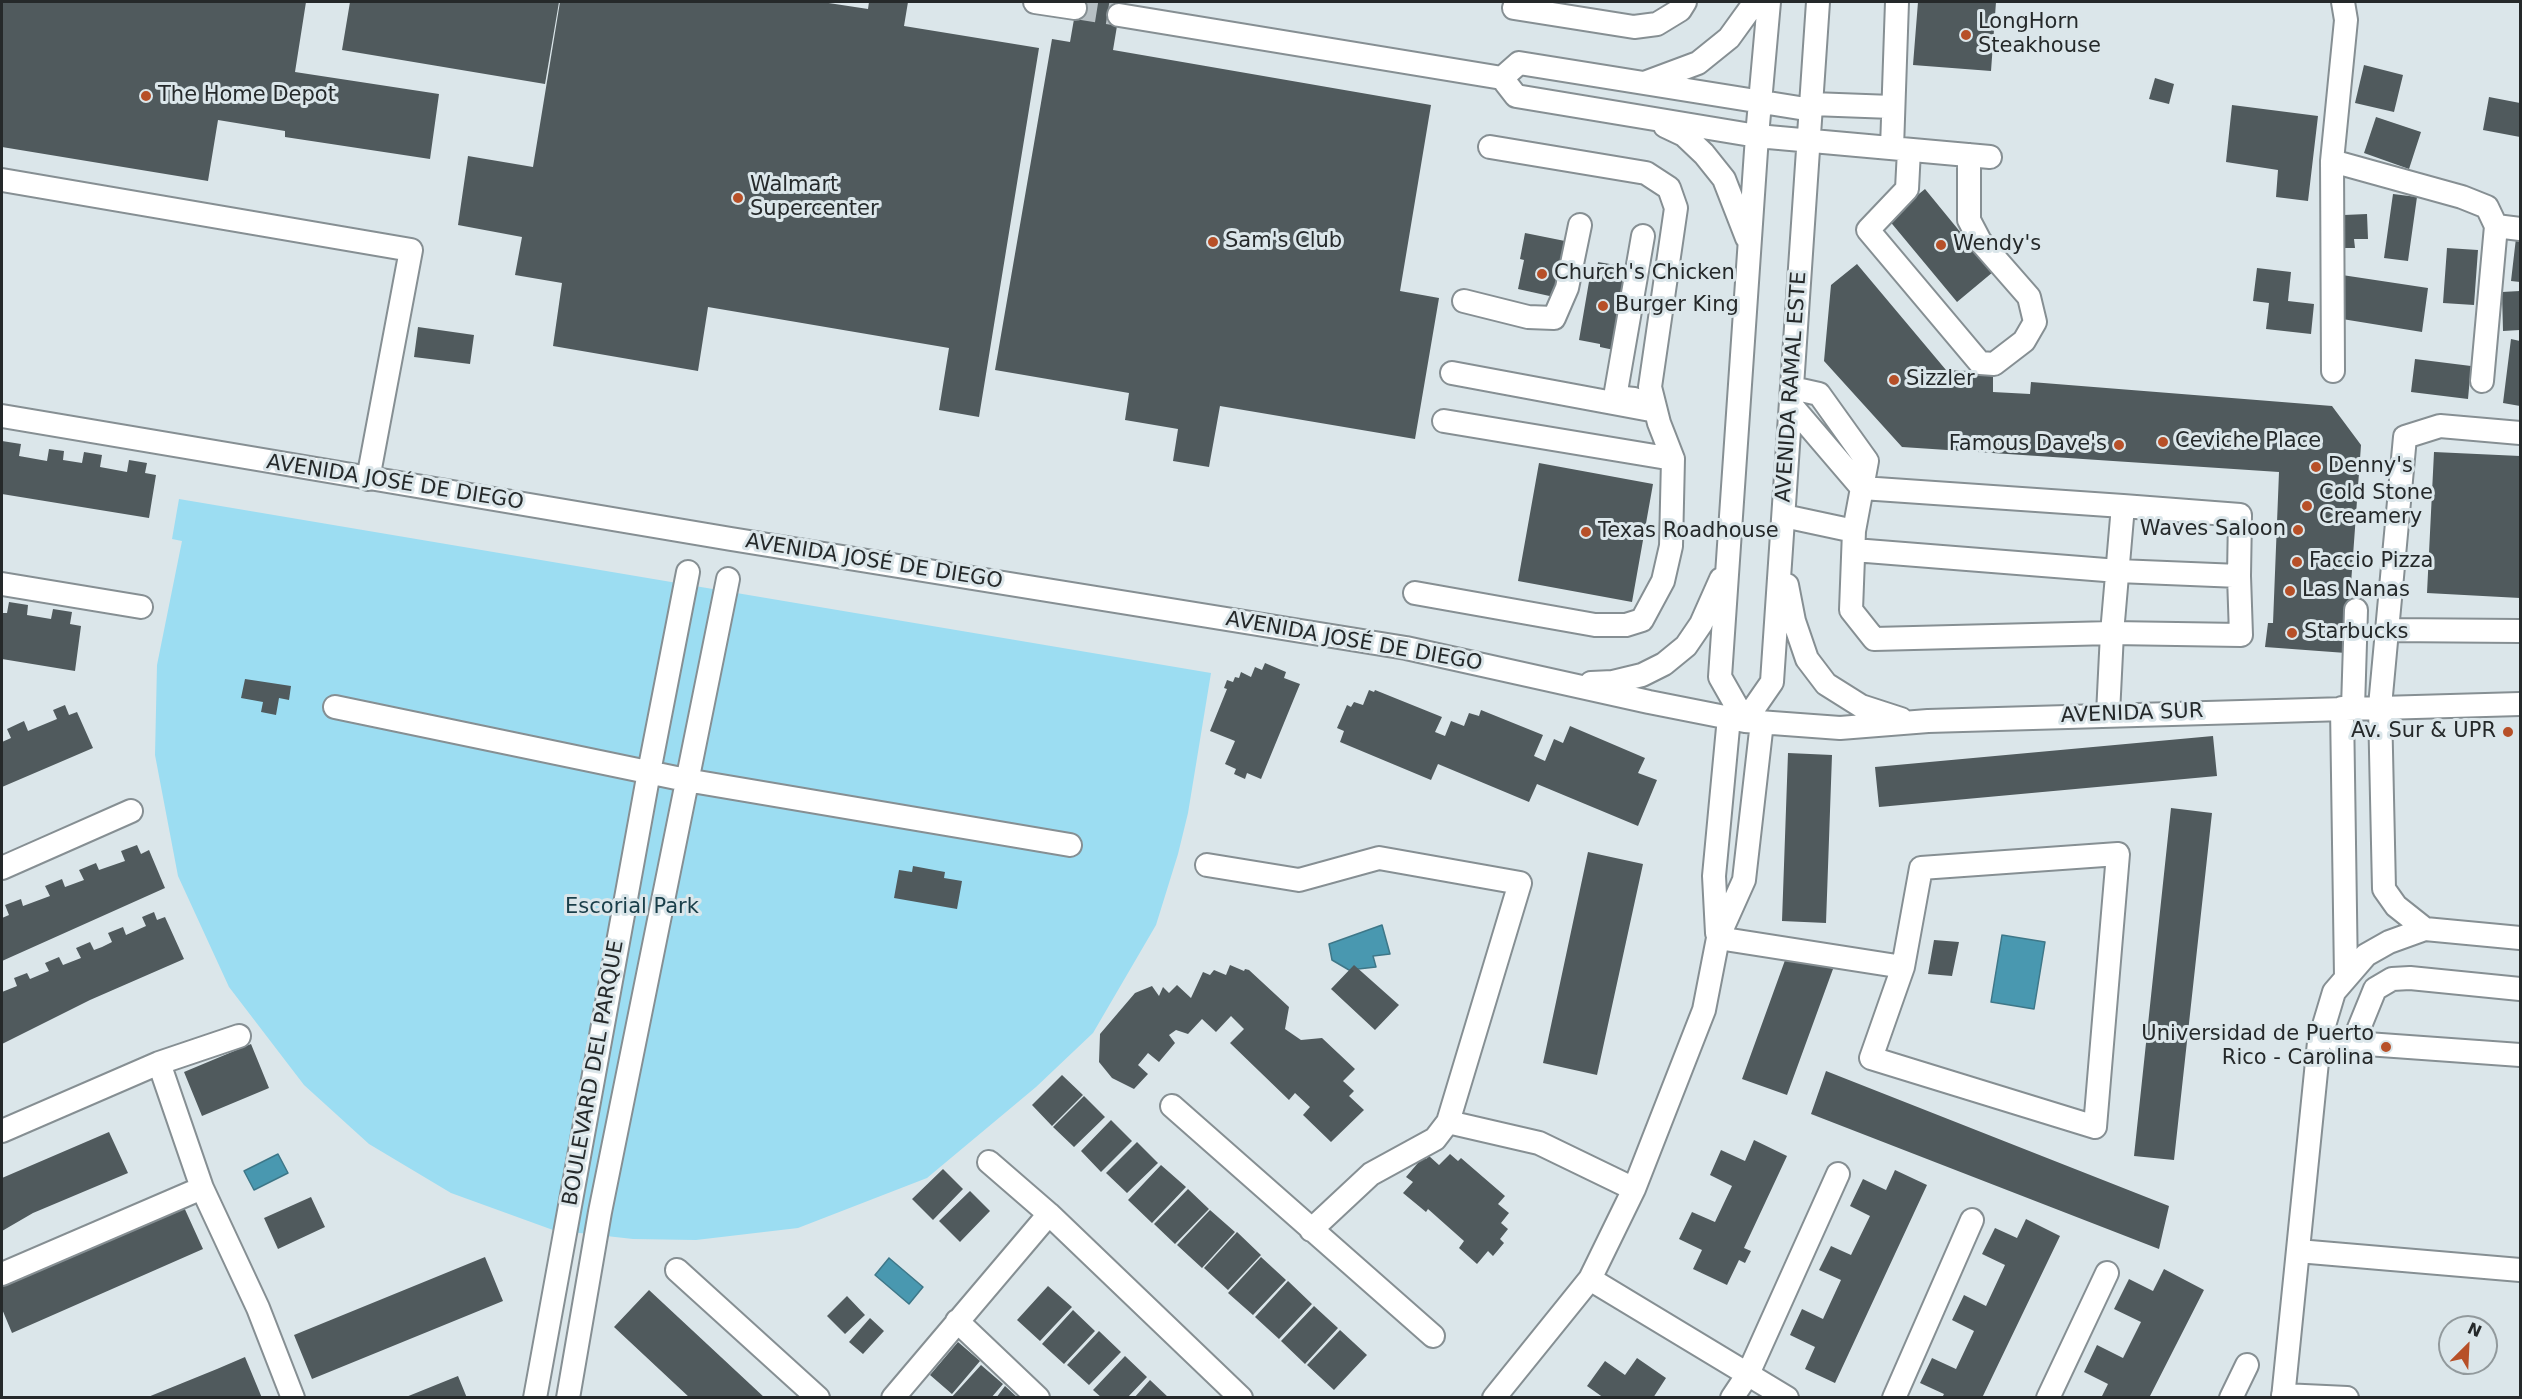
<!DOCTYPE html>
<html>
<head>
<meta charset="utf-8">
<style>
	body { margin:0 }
	#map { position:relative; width:2522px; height:1399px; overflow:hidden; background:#dbe6ea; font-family:"DejaVu Sans",sans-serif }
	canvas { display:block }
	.frame { position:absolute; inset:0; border:3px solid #25292a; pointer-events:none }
	.north { position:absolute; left:2438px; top:1315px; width:60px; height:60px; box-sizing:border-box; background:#dbe6ea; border:2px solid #929a9d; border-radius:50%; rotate:24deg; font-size:16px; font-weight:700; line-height:24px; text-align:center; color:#25292a }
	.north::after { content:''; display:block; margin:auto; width:21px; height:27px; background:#b75028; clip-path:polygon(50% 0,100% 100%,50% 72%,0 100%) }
</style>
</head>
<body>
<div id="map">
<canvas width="2522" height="1399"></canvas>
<div class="frame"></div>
<div class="north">N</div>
</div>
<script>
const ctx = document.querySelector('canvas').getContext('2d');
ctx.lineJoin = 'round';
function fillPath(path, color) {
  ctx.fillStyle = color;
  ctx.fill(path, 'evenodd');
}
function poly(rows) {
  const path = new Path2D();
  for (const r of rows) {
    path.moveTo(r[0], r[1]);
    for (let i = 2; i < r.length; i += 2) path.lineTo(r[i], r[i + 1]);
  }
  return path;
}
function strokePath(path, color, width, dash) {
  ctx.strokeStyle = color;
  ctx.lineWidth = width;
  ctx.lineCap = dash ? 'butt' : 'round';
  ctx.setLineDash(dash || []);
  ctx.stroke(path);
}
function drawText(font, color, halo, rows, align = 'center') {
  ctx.font = font + ' "DejaVu Sans",sans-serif';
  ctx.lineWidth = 6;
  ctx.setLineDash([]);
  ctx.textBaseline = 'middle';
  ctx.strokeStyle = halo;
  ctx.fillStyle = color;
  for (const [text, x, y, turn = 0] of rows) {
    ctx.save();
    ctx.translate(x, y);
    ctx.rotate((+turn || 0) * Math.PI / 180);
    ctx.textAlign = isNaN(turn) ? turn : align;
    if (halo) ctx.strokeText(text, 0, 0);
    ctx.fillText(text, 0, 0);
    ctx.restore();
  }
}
const green = poly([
	[179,499,1211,673,1188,813,1178,854,1156,925,1093,1033,1036,1087,927,1178,798,1228,696,1240,633,1239,553,1230,451,1193,369,1144,304,1085,229,987,178,876,155,755,157,665,182,541,172,539]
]);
const water = poly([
	[1382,925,1390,954,1373,956,1376,967,1349,970,1332,960,1329,944,1382,925],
	[2002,935,2045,942,2034,1009,1991,1002,2002,935],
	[278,1154,288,1173,254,1190,244,1171,278,1154],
	[889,1258,923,1287,909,1304,875,1275,889,1258]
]);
const building = poly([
	[2,2,306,2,295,72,439,94,430,159,285,137,285,131,218,120,208,181,2,147],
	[350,2,559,2,545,84,342,50],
	[560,2,822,2,868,9,869,2,908,2,904,26,1039,48,979,417,939,410,949,348,708,307,698,371,553,346,562,283,515,275,522,237,458,225,468,156,533,167],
	[1077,2,1121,2,1113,50,1431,105,1400,291,1439,298,1415,439,1220,406,1209,467,1173,461,1178,429,1125,420,1129,393,995,370,1052,39,1070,42],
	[1918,2,1996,2,1991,71,1913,65],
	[2364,65,2403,75,2394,112,2355,103],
	[2155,78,2174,84,2169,104,2149,99],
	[2489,97,2520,103,2520,137,2483,130],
	[2232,105,2318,116,2308,201,2276,197,2278,170,2226,162],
	[2376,117,2421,132,2409,169,2364,153],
	[1925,189,1993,272,1957,302,1888,219],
	[2393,194,2417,197,2408,261,2384,258],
	[2367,214,2368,239,2354,239,2355,248,2344,248,2344,215],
	[1525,233,1570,242,1554,297,1518,289,1524,260,1520,259],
	[2516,238,2520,238,2520,282,2511,281],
	[2447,248,2478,250,2474,305,2443,303],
	[1598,262,1633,268,1614,350,1600,347,1600,344,1579,340,1591,270,1597,271],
	[1857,264,1946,370,1993,372,1993,392,2030,394,2031,382,2332,406,2361,445,2346,653,2265,647,2268,623,2273,623,2279,472,1902,447,1824,361,1831,285],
	[2257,268,2291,272,2288,301,2314,304,2311,334,2266,329,2269,303,2253,301],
	[2342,275,2428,288,2422,332,2336,318],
	[2520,291,2520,330,2503,331,2502,292],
	[418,327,474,335,470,364,414,357],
	[2511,339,2520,341,2520,406,2503,403],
	[2415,359,2471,366,2468,399,2411,392],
	[2,441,21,444,19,456,47,461,49,449,64,451,63,460,82,463,84,452,102,455,100,467,127,472,129,460,147,463,145,473,156,475,149,518,2,494],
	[2434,452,2520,456,2520,598,2427,593],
	[1539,463,1653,484,1632,602,1518,581],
	[9,602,28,605,27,615,51,619,53,609,72,612,70,624,81,626,75,671,2,659,2,613,7,613],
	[1265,663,1286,672,1284,678,1300,684,1261,779,1247,773,1245,779,1234,774,1236,769,1225,764,1235,741,1210,731,1227,689,1224,688,1227,680,1233,682,1235,677,1239,678,1241,672,1251,677,1255,667,1262,670],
	[245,679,291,686,289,700,279,698,276,715,261,712,263,702,241,698],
	[1369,690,1374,692,1375,690,1442,717,1435,732,1445,736,1451,721,1464,726,1469,713,1479,716,1481,710,1543,735,1534,756,1545,761,1554,739,1563,743,1570,726,1645,758,1638,773,1657,780,1638,826,1537,784,1529,802,1438,764,1431,780,1340,742,1344,731,1337,728,1347,705,1351,707,1354,702,1363,705],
	[65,705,69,715,77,712,93,748,2,787,2,742,11,738,7,729,24,721,28,731,57,719,53,710],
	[2213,736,2217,776,1879,807,1875,767],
	[1788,753,1832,755,1826,923,1782,921],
	[2171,808,2212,813,2174,1160,2134,1156],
	[137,845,141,854,149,850,165,888,2,961,2,918,9,915,5,905,21,899,23,906,50,896,45,886,62,879,65,887,84,880,79,870,96,863,99,870,125,861,121,851],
	[1588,852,1643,864,1597,1075,1543,1063],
	[913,866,945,872,944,878,962,881,957,909,894,898,899,870,912,872],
	[154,912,157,920,165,917,184,959,90,1000,2,1044,2,992,17,986,14,978,27,973,30,979,49,971,45,963,59,957,63,965,81,958,76,948,90,942,94,950,102,947,112,942,108,933,123,927,126,935,146,926,142,917],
	[1934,940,1959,942,1952,976,1928,974],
	[1788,952,1833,969,1787,1095,1742,1079],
	[1230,965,1244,971,1245,969,1249,970,1289,1007,1285,1029,1301,1040,1322,1038,1355,1069,1343,1081,1354,1091,1349,1096,1364,1110,1331,1142,1303,1115,1310,1107,1295,1093,1289,1100,1230,1043,1244,1029,1231,1016,1216,1032,1202,1019,1188,1034,1176,1030,1169,1035,1175,1043,1159,1062,1148,1053,1138,1065,1148,1074,1134,1089,1112,1078,1099,1062,1100,1034,1135,993,1152,986,1159,996,1163,987,1169,993,1177,985,1191,998,1203,972,1210,975,1214,970,1226,975],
	[1354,965,1399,1005,1375,1030,1331,989],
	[251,1044,269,1088,202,1116,184,1072],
	[1826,1071,2169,1206,2159,1249,1811,1114],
	[1062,1075,1083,1095,1052,1126,1032,1105],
	[1084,1096,1105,1117,1074,1147,1053,1127],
	[1111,1120,1132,1141,1101,1172,1081,1151],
	[109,1132,128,1173,33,1213,2,1231,2,1178],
	[1754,1140,1787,1156,1744,1248,1751,1251,1745,1263,1739,1260,1727,1285,1693,1269,1702,1250,1679,1239,1692,1212,1715,1222,1732,1186,1710,1175,1721,1150,1745,1161],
	[1137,1142,1158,1163,1127,1193,1106,1173],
	[1450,1154,1458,1161,1461,1158,1505,1196,1498,1204,1509,1213,1501,1223,1508,1229,1500,1239,1504,1243,1493,1256,1488,1251,1477,1264,1459,1248,1464,1241,1428,1209,1426,1212,1403,1193,1413,1182,1406,1177,1423,1157,1426,1159,1429,1156,1439,1165],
	[1161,1165,1186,1187,1152,1223,1128,1200],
	[943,1169,963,1189,933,1220,912,1199],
	[1895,1170,1927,1185,1835,1383,1805,1369,1815,1347,1790,1335,1802,1309,1823,1319,1841,1280,1819,1270,1831,1246,1851,1255,1870,1216,1850,1206,1863,1179,1886,1190],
	[1188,1189,1209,1209,1175,1244,1154,1224],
	[970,1191,990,1211,960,1242,939,1221],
	[311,1197,325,1227,278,1249,264,1218],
	[183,1205,203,1249,12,1333,2,1309,2,1285],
	[1210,1210,1235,1232,1202,1268,1177,1245],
	[2026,1219,2060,1236,1982,1398,1942,1398,1944,1394,1920,1383,1932,1358,1956,1369,1974,1331,1952,1320,1964,1295,1986,1306,2005,1265,1982,1254,1995,1228,2017,1238],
	[1237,1232,1261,1255,1228,1290,1204,1268],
	[485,1257,503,1301,312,1379,294,1335],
	[1261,1257,1286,1280,1253,1315,1228,1293],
	[2164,1269,2204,1290,2149,1398,2101,1398,2108,1384,2084,1372,2097,1345,2123,1358,2141,1322,2114,1309,2129,1279,2153,1291],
	[1288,1281,1312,1304,1279,1339,1255,1317],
	[1048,1286,1072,1307,1040,1341,1017,1320],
	[649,1290,765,1398,690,1398,614,1327],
	[847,1296,865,1315,845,1334,827,1316],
	[1314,1306,1338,1328,1305,1364,1281,1341],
	[1073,1310,1095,1331,1064,1364,1042,1344],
	[870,1318,884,1331,863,1354,849,1342],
	[1340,1330,1367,1355,1334,1390,1307,1365],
	[1099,1331,1121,1352,1089,1385,1067,1365],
	[958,1342,980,1361,952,1394,930,1375],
	[1125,1356,1147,1377,1127,1398,1102,1398,1093,1390],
	[245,1357,262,1398,148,1397,217,1369],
	[1637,1358,1666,1378,1653,1398,1604,1398,1587,1386,1605,1361,1625,1375],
	[981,1365,1003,1384,991,1398,951,1398],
	[458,1376,467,1398,406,1398,406,1397],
	[1150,1380,1169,1398,1134,1398],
	[1005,1386,1018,1398,996,1398]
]);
const minorTunnel = poly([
	[1075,8,1119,15]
]);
const minor = poly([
	[1035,2,1075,8],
	[1514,8,1634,27,1657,24,1680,10,1685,2],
	[1119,15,1502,78,1516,96,1757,136,1990,157],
	[1502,78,1519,63,1812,110],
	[1647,82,1698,63,1729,38,1755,2],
	[1812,104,1892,107],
	[1665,126,1684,135,1704,154,1724,179,1747,238],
	[1892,148,1897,2],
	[1909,150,1907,189,1868,230,1980,363,1994,364,2024,341,2035,322,2029,297,1980,241,1969,220,1969,155],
	[2332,161,2462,197,2487,207,2496,226,2482,381],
	[2,180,411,250,368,479],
	[2496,226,2520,229],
	[1464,301,1528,317,1554,318,1567,288,1580,225],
	[2333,371,2332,161,2346,20,2343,2],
	[1452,373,1656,411],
	[1634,399,1615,397,1643,236],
	[1791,405,1862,488,2123,506,2112,633,2241,635,2239,576],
	[2,416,731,539,1406,648,1649,702,1745,721,1840,728,1928,721,2520,704],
	[1444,421,1673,459],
	[1784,516,1854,531,1867,461,1819,394,1792,388],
	[1854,531,1851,610,1874,639,2112,633,2108,714],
	[1854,550,2118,571,2239,576,2240,515,2123,506],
	[2,584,141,607],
	[1787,585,1794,621,1807,659,1826,684,1861,706,1901,719],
	[1415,593,1595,625,1626,625,1642,620,1663,581,1671,546,1673,459,1659,423,1650,387,1676,208,1669,188,1646,173,1490,147],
	[2387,630,2520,631],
	[1591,683,1613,682,1642,675,1664,664,1686,646,1701,624,1721,579],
	[335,707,686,780,1070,845],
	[2342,708,2346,977],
	[2353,708,2356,610],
	[1745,721,1772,682,1818,2],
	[1745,721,1720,677,1757,136,1769,2],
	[1207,865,1299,880,1379,858,1520,883,1448,1122,1539,1143,1634,1189],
	[2,868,131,811],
	[2425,929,2396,906,2384,889,2380,706,2405,437,2440,426,2520,433],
	[1717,933,1714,876,1729,717],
	[1718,938,1903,967,1871,1058,2095,1127,2118,854,1921,868,1903,967],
	[2339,1042,2520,1055],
	[2353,1043,2375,989,2392,979,2410,978,2520,989],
	[159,1063,202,1188,258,1308,293,1398],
	[1172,1106,1433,1336],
	[2,1131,159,1063,239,1036],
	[989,1162,1049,1214,1241,1398],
	[1311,1230,1371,1174,1435,1139,1448,1122],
	[2298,1251,2520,1270],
	[677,1270,818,1398],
	[2,1274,202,1188],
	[1590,1279,1787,1398],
	[957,1321,1038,1398],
	[2283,1395,2347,1398],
	[535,1398,649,772,688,572],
	[568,1398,600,1212,728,579],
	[893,1398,1049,1214],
	[1494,1398,1590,1279,1634,1189,1704,1010,1718,938,1744,880,1762,722],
	[1732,1398,1748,1374,1838,1174],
	[1894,1398,1972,1220],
	[2048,1398,2107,1273],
	[2231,1398,2247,1365],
	[2283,1398,2319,1042,2334,992,2366,955,2389,942,2425,929,2520,938]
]);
const markers = [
	[1966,35,6,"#b75028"],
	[146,96,6,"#b75028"],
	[738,198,6,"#b75028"],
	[1213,242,6,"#b75028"],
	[1941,245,6,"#b75028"],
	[1542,274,6,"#b75028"],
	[1603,306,6,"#b75028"],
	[1894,380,6,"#b75028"],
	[2163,442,6,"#b75028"],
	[2119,445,6,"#b75028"],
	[2316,467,6,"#b75028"],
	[2307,506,6,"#b75028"],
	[2298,530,6,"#b75028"],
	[1586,532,6,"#b75028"],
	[2297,562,6,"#b75028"],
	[2290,591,6,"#b75028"],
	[2292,633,6,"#b75028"],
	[2508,732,6,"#b75028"],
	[2386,1047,6,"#b75028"]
];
const poiNames = [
	["LongHorn",1978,23],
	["Steakhouse",1978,47],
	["The Home Depot",158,96],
	["Walmart",750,186],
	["Supercenter",750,210],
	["Sam's Club",1225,242],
	["Wendy's",1953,245],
	["Church's Chicken",1554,274],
	["Burger King",1615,306],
	["Sizzler",1906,380],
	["Ceviche Place",2175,442],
	["Famous Dave's",2107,445,"right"],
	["Denny's",2328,467],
	["Cold Stone",2319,494],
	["Creamery",2319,518],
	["Waves Saloon",2286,530,"right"],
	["Texas Roadhouse",1598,532],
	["Faccio Pizza",2309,562],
	["Las Nanas",2302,591],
	["Starbucks",2304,633],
	["Av. Sur & UPR",2496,732,"right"],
	["Universidad de Puerto",2374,1035,"right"],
	["Rico - Carolina",2374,1059,"right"]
];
const streetNames = [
	["AVENIDA RAMAL ESTE",1792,387,-86],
	["AVENIDA JOSÉ DE DIEGO",395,483,9],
	["AVENIDA JOSÉ DE DIEGO",874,562,9],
	["AVENIDA JOSÉ DE DIEGO",1354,642,10],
	["AVENIDA SUR",2132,714,-2],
	["BOULEVARD DEL PARQUE",594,1073,-80]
];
const parkNames = [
	["Escorial Park",632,908]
];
fillPath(green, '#9cddf2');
fillPath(water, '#4998b0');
strokePath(water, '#3e7788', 1.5);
fillPath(building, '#505a5d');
strokePath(minorTunnel, '#b7c0c4', 22, [22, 11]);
strokePath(minor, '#868f93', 26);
strokePath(minor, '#fff', 22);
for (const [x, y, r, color] of markers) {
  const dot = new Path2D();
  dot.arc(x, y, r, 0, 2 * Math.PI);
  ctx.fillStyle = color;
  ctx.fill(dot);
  strokePath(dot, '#dbe6ea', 2);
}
drawText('21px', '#25292a', '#dbe6ea', poiNames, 'left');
drawText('21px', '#25292a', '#dbe6ea', streetNames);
drawText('21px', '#193e49', '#dbe6ea', parkNames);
</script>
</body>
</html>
